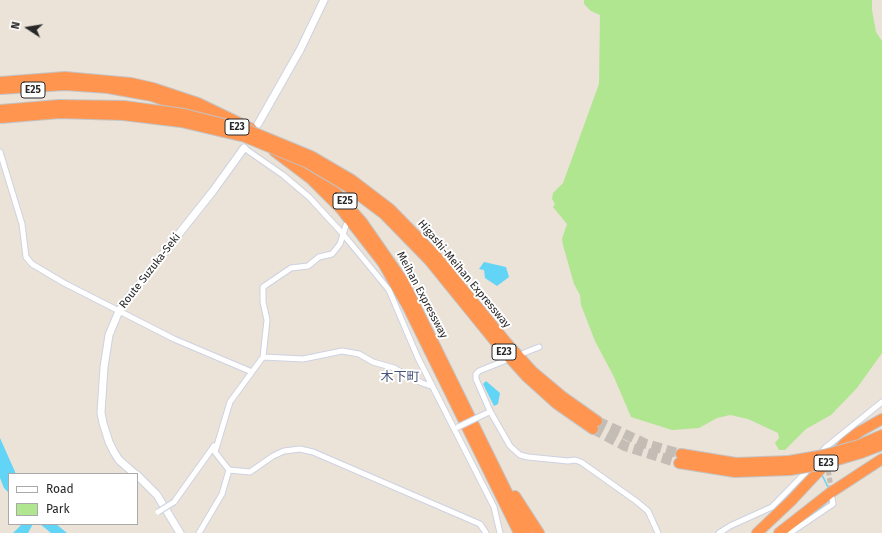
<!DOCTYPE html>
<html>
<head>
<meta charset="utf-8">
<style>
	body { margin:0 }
	#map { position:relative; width:882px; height:533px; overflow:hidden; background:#ebe2d8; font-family:"Fira Sans",sans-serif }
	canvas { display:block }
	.legend { position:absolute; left:8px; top:473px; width:130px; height:52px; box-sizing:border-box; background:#fff; border:1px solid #a9a9a9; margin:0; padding:5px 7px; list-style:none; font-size:12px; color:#282828 }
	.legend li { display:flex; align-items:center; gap:8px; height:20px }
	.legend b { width:20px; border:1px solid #a9a9a9 }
	.north { position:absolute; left:8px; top:8px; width:40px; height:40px; -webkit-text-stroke:3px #fff; paint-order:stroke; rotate:282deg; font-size:11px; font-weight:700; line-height:16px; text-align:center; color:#282828 }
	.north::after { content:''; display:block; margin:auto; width:14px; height:18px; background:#282828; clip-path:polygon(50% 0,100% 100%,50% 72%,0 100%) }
</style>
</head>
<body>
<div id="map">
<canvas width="882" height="533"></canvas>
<ul class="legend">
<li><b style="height:5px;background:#fff"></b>Road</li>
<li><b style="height:11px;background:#b0e690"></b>Park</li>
</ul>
<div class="north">N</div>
</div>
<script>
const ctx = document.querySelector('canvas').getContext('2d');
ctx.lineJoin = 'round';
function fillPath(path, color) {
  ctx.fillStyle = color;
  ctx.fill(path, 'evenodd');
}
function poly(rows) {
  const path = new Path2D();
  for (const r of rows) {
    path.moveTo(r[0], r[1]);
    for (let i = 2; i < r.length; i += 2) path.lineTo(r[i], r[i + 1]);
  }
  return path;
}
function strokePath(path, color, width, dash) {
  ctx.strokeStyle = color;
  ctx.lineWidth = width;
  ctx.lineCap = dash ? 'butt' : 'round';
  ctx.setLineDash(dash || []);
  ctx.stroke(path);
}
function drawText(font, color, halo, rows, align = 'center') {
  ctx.font = font + ' "Fira Sans","Noto Sans JP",sans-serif';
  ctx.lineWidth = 4;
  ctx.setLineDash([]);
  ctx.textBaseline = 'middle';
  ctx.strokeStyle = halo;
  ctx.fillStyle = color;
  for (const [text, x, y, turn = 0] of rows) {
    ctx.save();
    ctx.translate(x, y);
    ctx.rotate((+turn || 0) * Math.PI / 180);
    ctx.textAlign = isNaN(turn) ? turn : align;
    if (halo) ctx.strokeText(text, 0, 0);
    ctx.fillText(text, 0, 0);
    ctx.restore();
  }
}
const green = poly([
	[584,0,872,0,872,10,876,32,882,41,882,353,857,388,831,415,806,429,785,450,779,450,775,443,779,438,778,433,748,419,730,415,717,418,699,428,672,430,631,417,614,377,595,341,581,305,580,295,574,284,563,245,562,239,567,224,553,207,555,204,552,199,553,193,563,183,599,84,600,15,591,11,584,4]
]);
const water = poly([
	[484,262,506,267,509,277,497,286,485,278,484,270,479,269],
	[486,381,500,393,498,404,494,406,483,384],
	[0,438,16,474,9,474,9,493,4,488,0,478],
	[22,524,33,524,28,533,13,533],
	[40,524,56,524,67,533,51,533]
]);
const stream = poly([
	[829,449,841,438],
	[822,475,828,487],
	[814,514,830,499]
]);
const streetTunnel = poly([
	[351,211,358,194],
	[827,463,832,493]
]);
const highwayTunnel = poly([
	[597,421,646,444,681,454],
	[593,429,625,446,679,463]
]);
const street = poly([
	[244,148,283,175,309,197,343,234,389,290,418,358,494,507,500,533],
	[0,152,22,224,26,257,32,264,64,283,174,339,252,372],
	[346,225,340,244,332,254,319,257,308,266,291,268,263,287,263,302,267,320,263,357,230,402,215,452,229,470,250,472,273,456,284,451,300,449,313,452,480,524,486,533],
	[524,353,539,347],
	[263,357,303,359,342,351,359,354,373,362,394,368,422,383,431,386],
	[504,361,479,371,476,374,476,379,490,411,510,446,520,455,528,457,568,461,575,460,581,462,636,501,648,511,658,533],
	[820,454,825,448,882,402],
	[174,502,214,446],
	[199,533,222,494,229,470],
	[719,533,730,526,772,507,811,467],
	[790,533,833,504,832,498]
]);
const secondary = poly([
	[258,124,300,50,324,0],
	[135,474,119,460,114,452,109,442,103,423,101,413,104,367,109,335,119,311,132,293,213,191,244,148],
	[137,475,157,495,180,533]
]);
const highway = poly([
	[0,82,65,77,131,83,153,88,198,103,252,129],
	[0,89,65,85,108,88,152,96,216,119],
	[274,151,311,179,341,209,383,263,408,307,519,533],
	[307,166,332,188,362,222,403,281,527,533],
	[435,255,506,342,532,371,563,397,597,421],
	[429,260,498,345,526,376,557,404,593,429],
	[859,445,882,435],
	[861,453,882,445],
	[681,454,736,463,789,461],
	[679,463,735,472,790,470],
	[515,496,539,533],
	[757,533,791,501,845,443,859,432,882,419],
	[779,533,830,493,882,459]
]);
const streetBridge = poly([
	[458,427,487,413],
	[158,512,174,502]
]);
const highwayBridge = poly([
	[0,110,59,105,124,106,184,114,248,130,311,156,352,180,390,209,435,255],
	[0,118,60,113,123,115,181,122,245,137,306,162,348,187,384,214,429,260],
	[789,461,824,455,859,445],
	[790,470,824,464,861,453]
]);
const shields = [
	[33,90,24],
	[237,127,24],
	[345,201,24],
	[504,352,24],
	[826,463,24]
];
const shieldNames = [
	["E25",33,90],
	["E23",237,127],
	["E25",345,201],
	["E23",504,352],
	["E23",826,463]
];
const streetNames = [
	["Route Suzuka-Seki",150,271,-52],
	["Higashi-Meihan Expressway",464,274,50],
	["Meihan Expressway",422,295,62]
];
const quarterNames = [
	["木下町",400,377]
];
fillPath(green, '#b0e690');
fillPath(water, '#62d4f6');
strokePath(stream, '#62d4f6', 1.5);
strokePath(streetTunnel, '#c4bdb5', 5, [5, 2.5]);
strokePath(highwayTunnel, '#c4bdb5', 10, [10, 5]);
strokePath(street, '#cdd2e2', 7);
strokePath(secondary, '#cdd2e2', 9);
strokePath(highway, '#c3c3c3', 12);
strokePath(street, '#fff', 5);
strokePath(secondary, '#fff', 7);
strokePath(highway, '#ff954f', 10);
strokePath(streetBridge, '#cdd2e2', 7, []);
strokePath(highwayBridge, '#c3c3c3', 12, []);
strokePath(streetBridge, '#fff', 5);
strokePath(highwayBridge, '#ff954f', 10);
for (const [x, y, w] of shields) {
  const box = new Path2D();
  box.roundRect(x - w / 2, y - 8, w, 16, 3);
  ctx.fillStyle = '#fff';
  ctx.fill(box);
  strokePath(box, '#282828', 1);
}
drawText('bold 10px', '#282828', null, shieldNames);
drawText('11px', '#282828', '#fff', streetNames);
drawText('13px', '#46517a', '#fff', quarterNames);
</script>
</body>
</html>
